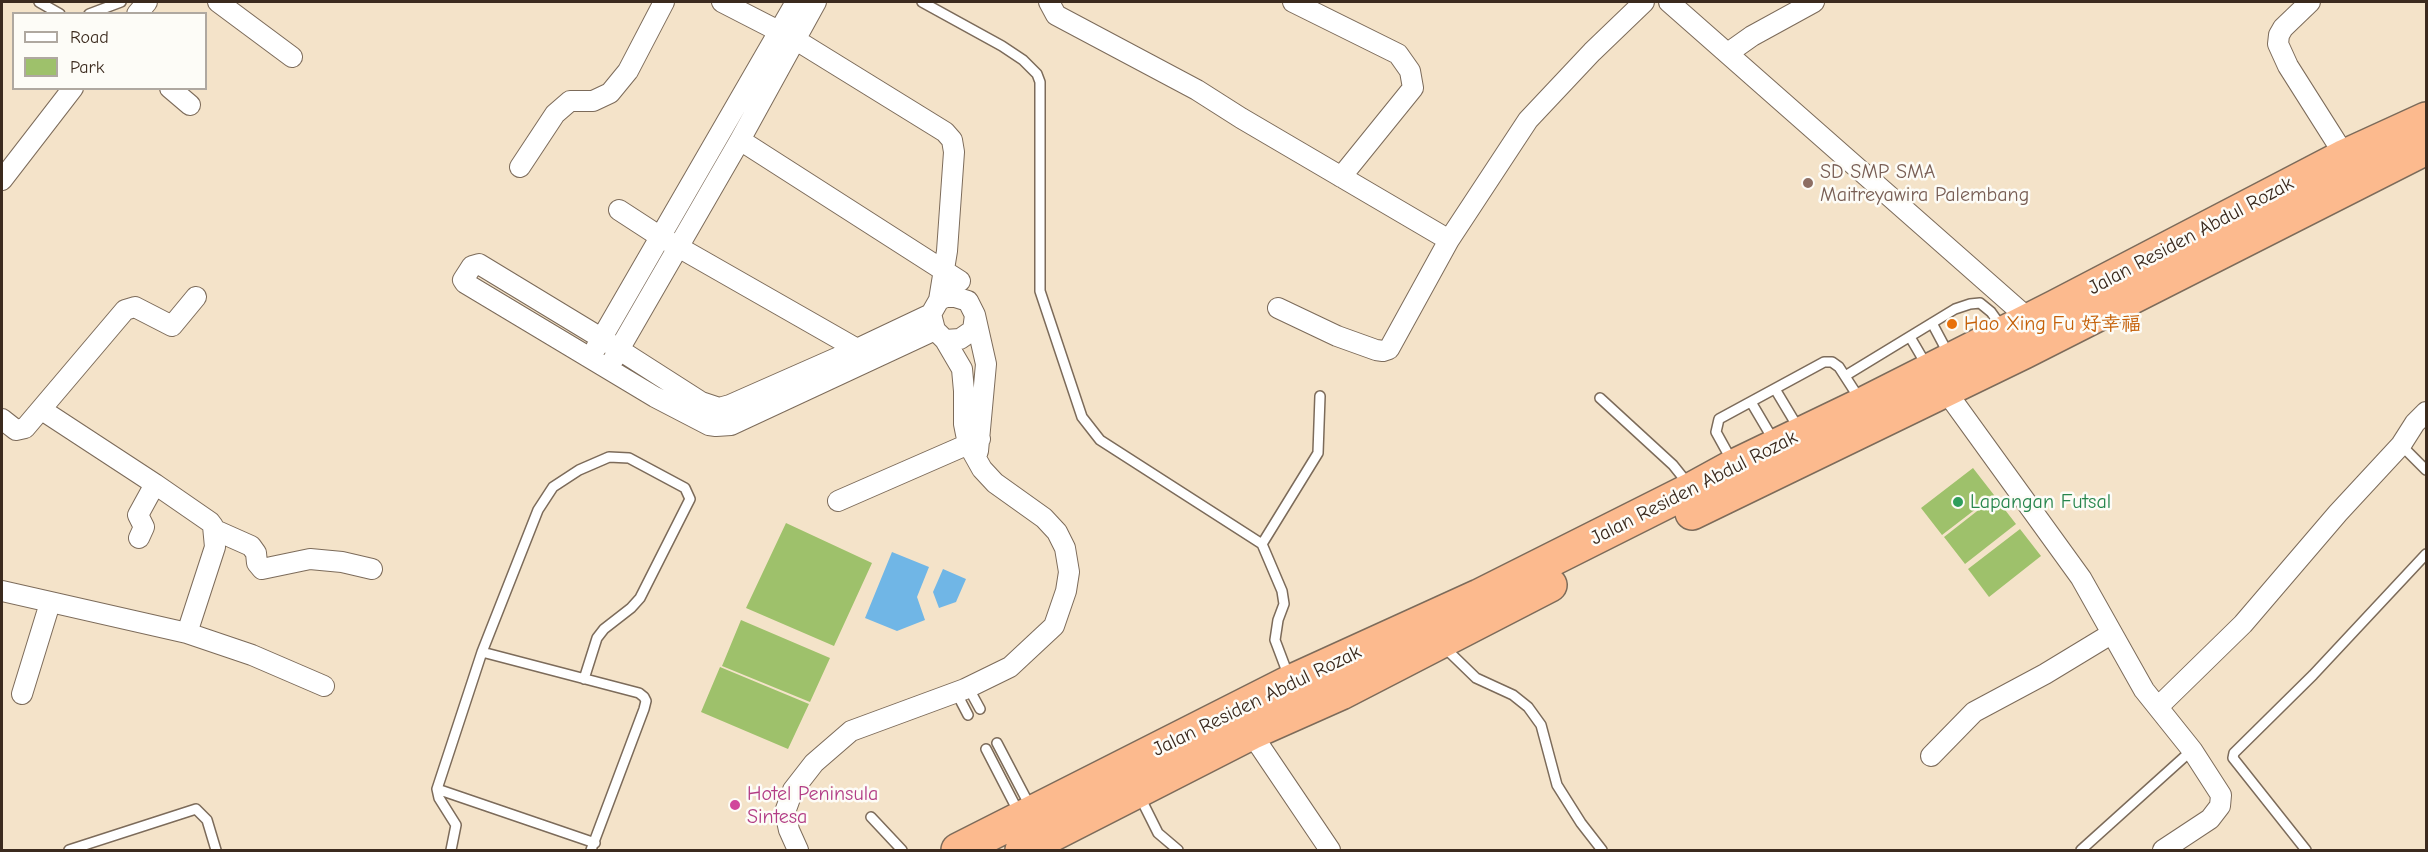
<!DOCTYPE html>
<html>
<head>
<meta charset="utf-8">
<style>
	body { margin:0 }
	#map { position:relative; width:2428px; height:852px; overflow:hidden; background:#f4e3c9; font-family:"Comic Neue",sans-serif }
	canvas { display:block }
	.frame { position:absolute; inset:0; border:3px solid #3b2a1e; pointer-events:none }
	.legend { position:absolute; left:12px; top:12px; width:195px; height:78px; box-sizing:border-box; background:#fdfcf7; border:2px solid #afa8a0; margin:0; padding:8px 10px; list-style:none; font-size:18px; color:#3b2a1e }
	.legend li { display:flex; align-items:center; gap:12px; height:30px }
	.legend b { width:30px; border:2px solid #afa8a0 }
</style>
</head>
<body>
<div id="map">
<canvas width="2428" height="852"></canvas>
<div class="frame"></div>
<ul class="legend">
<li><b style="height:8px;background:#fff"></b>Road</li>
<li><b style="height:16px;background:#9ec16b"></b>Park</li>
</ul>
</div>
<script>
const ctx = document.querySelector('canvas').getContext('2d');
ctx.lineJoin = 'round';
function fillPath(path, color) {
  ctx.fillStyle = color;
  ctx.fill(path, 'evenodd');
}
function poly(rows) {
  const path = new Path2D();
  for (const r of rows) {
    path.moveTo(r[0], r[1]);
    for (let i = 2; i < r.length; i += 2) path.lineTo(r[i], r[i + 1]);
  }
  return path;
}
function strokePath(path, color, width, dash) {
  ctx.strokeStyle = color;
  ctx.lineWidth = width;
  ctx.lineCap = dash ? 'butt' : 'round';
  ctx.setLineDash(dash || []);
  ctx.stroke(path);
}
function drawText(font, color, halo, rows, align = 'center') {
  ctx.font = font + ' "Comic Neue","LXGW WenKai TC",sans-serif';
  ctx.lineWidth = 5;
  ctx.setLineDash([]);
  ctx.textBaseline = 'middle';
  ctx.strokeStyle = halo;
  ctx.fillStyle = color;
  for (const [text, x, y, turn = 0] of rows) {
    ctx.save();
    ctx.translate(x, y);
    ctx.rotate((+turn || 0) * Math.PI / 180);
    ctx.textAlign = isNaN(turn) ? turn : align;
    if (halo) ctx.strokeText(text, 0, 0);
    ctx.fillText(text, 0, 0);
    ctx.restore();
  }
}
const green = poly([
	[1973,468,1994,495,1942,535,1921,508],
	[1995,497,2016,524,1965,564,1944,537],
	[786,523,872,563,834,646,746,608],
	[2020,529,2041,556,1989,597,1968,569],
	[741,620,830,658,810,702,722,666],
	[720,667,809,704,788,749,701,712]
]);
const water = poly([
	[892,552,929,567,917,597,925,620,897,631,865,618],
	[943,569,966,579,956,602,939,608,933,592]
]);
const lane = poly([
	[39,2,60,14],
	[922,2,1002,46,1023,60,1037,74,1040,82,1040,291,1082,417,1100,440,1262,544,1282,591,1284,604,1278,620,1275,640,1289,677],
	[89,14,121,2],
	[1932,323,1949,355],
	[1910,337,1927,366],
	[1845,376,1955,309,1970,304,1980,303,1991,312,2001,326],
	[1775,389,1799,429],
	[1600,398,1673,465,1689,485],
	[1751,402,1774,441],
	[2401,445,2426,470],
	[1732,461,1716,432,1719,419,1824,362,1832,362,1839,367,1859,398],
	[1262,544,1318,453,1320,396],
	[1443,646,1476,678,1513,695,1528,707,1541,725,1557,785,1581,823,1602,850],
	[482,652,639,693,644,697,646,701,644,709,591,850],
	[968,687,980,709],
	[956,692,968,715],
	[997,743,1031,808],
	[986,749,1019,813],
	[437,789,595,843],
	[1140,797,1158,833,1178,850],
	[871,817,902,850],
	[69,850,196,809,207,820,216,850],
	[451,850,456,825,439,798,437,789,482,652,538,510,553,487,579,470,609,457,629,458,685,488,690,499,640,598,631,608,604,629,597,638,584,679],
	[2081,850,2192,750],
	[2306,850,2233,758,2234,753,2313,675,2426,554]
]);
const street = poly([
	[218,2,292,57],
	[722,2,796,40,945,132,952,140,954,152,947,251,939,300],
	[1049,2,1056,15,1197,90,1241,118,1449,240],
	[1293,2,1398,54,1410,71,1413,88,1341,177],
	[1669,2,2030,320],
	[2310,2,2283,28,2279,35,2278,44,2288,66,2345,156],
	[137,14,147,2],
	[1728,53,1752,36,1814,2],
	[170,88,190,105],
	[740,140,960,281],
	[520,167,555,114,570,101,593,101,610,93,628,71,664,2],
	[2,180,73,88],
	[619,210,659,236,857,349],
	[1278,308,1337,336,1376,350,1383,351,1389,349,1449,240,1528,120,1592,52,1644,2],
	[931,314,857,349,730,405,719,408,701,402,601,338,479,264,472,266,463,280,465,283,655,397,709,425,716,426,731,425,935,330],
	[975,315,986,364,978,451],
	[596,348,796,2],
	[613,360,740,140,816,2],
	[1945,390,2081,578,2144,690,2192,750,2221,795,2220,806,2210,819,2163,850],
	[42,410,155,484,210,522,213,526,215,547,187,633],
	[2,419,16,430,25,428,125,310,135,307,172,326,196,297],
	[838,501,980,439],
	[215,530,251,546,256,553,257,563,262,569,310,559,342,562,372,569],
	[139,538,144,527,138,515,155,484],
	[2,591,187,633,252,655,324,686],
	[22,694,50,603],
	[2158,707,2243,624,2338,513,2401,445,2415,423,2426,412],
	[1251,733,1330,850],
	[1931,756,1974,712,2045,674,2111,634],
	[798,850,789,830,785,812,793,790,814,763,851,731,965,689,1010,667,1054,626,1066,591,1069,572,1065,548,1057,532,1044,518,995,483,982,469,968,444,964,424,964,391,962,369,945,340,935,330,931,314,939,300,946,297,955,297,968,301,975,315,973,330,960,339,945,340]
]);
const highway = poly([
	[1692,513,2024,352,2426,148],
	[958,850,1290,682,1479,596,1692,489,1734,466,1863,404,2055,307,2345,156,2426,119],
	[1022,850,1251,733,1341,693,1550,585]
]);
const markers = [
	[1808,183,6,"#8d6e63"],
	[1952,324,6,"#e8710a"],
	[1958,502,6,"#2e9e5b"],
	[735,805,6,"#d1479c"]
];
const educationNames = [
	["SD SMP SMA",1820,172],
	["Maitreyawira Palembang",1820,195]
];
const streetNames = [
	["Jalan Residen Abdul Rozak",2191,236,-28],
	["Jalan Residen Abdul Rozak",1694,488,-27],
	["Jalan Residen Abdul Rozak",1257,701,-26]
];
const foodNames = [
	["Hao Xing Fu 好幸福",1964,324]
];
const leisureNames = [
	["Lapangan Futsal",1970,502]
];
const hotelNames = [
	["Hotel Peninsula",747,794],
	["Sintesa",747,817]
];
fillPath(green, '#9ec16b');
fillPath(water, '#70b6e6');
strokePath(lane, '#7c6b5a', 12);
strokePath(street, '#7c6b5a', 22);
strokePath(highway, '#7c6b5a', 36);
strokePath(lane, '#fff', 9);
strokePath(street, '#fff', 20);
strokePath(highway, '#fcba8e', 33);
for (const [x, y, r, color] of markers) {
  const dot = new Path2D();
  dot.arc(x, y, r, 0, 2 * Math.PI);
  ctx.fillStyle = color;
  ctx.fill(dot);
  strokePath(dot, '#fdfcf7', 2);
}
drawText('20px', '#785e54', '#fdfcf7', educationNames, 'left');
drawText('20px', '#3b2a1e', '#fdfcf7', streetNames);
drawText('20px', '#c56008', '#fdfcf7', foodNames, 'left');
drawText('20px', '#27864d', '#fdfcf7', leisureNames, 'left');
drawText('20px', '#b23c85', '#fdfcf7', hotelNames, 'left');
</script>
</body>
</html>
